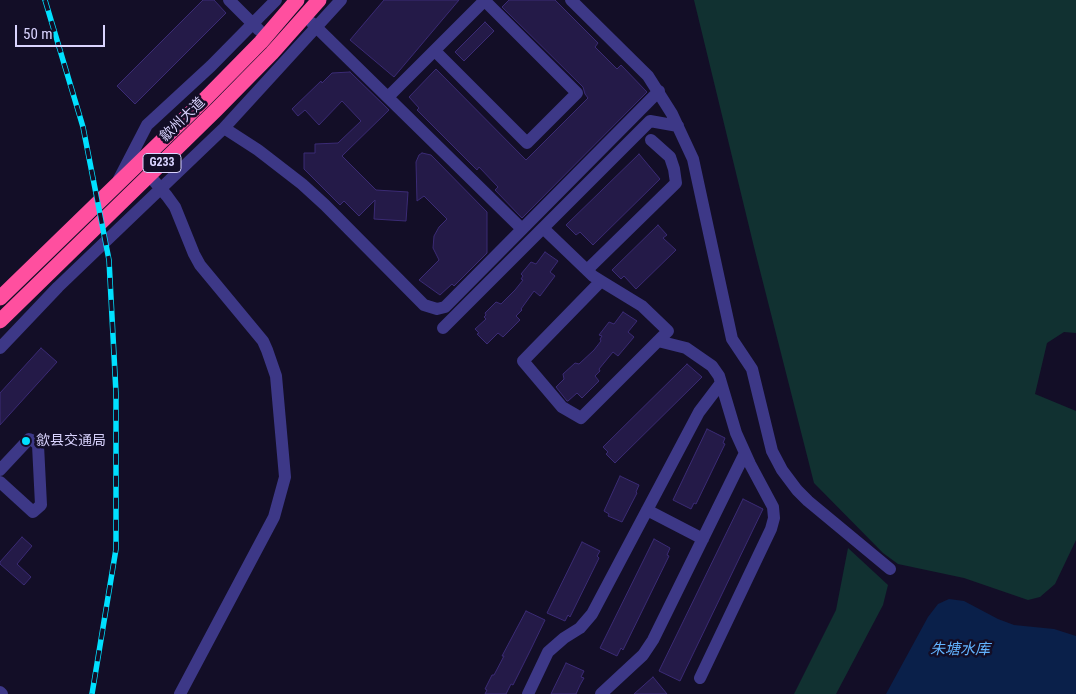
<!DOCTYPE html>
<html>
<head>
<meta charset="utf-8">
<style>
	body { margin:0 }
	#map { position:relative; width:1076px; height:694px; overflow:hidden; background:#130e27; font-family:"Roboto Condensed",sans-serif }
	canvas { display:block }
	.scale { position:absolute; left:15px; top:25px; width:90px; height:22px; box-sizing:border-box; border:2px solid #dad4ff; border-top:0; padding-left:6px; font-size:15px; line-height:18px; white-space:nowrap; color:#dad4ff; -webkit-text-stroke:4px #130e27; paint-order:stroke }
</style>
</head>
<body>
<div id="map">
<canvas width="1076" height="694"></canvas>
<div class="scale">50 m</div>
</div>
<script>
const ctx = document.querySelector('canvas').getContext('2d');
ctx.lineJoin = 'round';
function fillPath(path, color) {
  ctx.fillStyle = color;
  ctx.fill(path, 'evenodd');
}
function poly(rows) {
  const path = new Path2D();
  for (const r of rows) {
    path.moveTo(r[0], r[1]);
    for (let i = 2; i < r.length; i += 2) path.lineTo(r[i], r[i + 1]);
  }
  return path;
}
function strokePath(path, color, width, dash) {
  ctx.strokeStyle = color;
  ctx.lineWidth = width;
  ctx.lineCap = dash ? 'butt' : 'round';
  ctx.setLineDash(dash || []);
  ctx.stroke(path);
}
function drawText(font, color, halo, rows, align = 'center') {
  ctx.font = font + ' "Roboto Condensed","Noto Sans SC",sans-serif';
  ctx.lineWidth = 5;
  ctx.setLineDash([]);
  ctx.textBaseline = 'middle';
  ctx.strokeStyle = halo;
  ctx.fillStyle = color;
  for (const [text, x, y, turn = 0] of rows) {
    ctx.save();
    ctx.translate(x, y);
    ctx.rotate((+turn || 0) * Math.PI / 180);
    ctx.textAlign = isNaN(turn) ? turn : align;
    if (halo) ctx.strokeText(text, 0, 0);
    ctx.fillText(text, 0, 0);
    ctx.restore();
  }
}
const green = poly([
	[694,0,1076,0,1076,333,1064,332,1047,343,1035,394,1076,411,1076,540,1055,584,1040,597,1028,600,964,578,898,564,883,553,814,483,754,247],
	[848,548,888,585,883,605,836,694,794,694,836,610]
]);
const water = poly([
	[949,599,964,601,998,619,1014,625,1054,629,1076,636,1076,694,886,694,928,617,938,604]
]);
const building = poly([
	[203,0,214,0,226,13,135,104,117,86,203,0],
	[384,0,459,0,394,77,350,40,384,0],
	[509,0,555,0,598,43,595,47,617,69,621,65,647,92,522,218,495,190,498,187,479,167,477,170,417,110,419,108,409,97,436,69,526,160,588,98,585,94,583,87,502,7,509,0],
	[485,22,494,31,464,61,455,52,485,22],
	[350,72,389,110,342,156,376,190,408,192,406,221,374,219,375,200,359,216,344,201,340,205,304,169,304,153,315,153,315,144,338,143,361,121,342,101,319,125,305,110,298,116,292,109,321,81,322,83,332,73,350,72],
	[422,153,431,155,487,212,487,253,454,286,452,284,440,295,419,280,439,260,433,248,434,236,439,227,447,219,424,196,417,201,416,162,419,155,422,153],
	[639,154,660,179,593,245,580,232,576,235,566,225,639,154],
	[658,225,667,235,663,238,676,250,636,289,624,276,621,279,612,270,658,225],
	[545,252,558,261,550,272,555,276,540,296,534,291,521,309,522,310,516,316,520,320,503,337,498,333,487,344,477,334,479,333,475,329,486,319,484,317,486,315,485,313,496,302,501,304,515,290,523,280,521,279,523,276,521,274,531,262,536,264,545,252],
	[623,312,637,321,628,332,634,337,618,356,613,352,599,369,600,371,595,376,599,381,582,398,577,393,568,401,567,401,556,387,564,379,563,374,575,363,579,364,594,350,601,341,600,339,602,336,599,335,609,322,614,324,623,312],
	[41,348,57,362,0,425,0,393,41,348],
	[687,364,702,377,615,463,606,454,608,452,603,447,687,364],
	[707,429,725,438,723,443,725,444,696,504,694,503,691,509,673,500,707,429],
	[620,476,639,485,636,492,637,493,622,522,608,516,609,514,604,511,620,476],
	[743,499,763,509,680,681,659,671,743,499],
	[22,537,32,546,17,564,31,577,24,585,0,564,0,562,22,537],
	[654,539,670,548,667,555,669,556,623,650,621,648,617,656,600,648,654,539],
	[582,542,600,551,597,556,599,558,570,617,568,615,565,621,547,613,582,542],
	[526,611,545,620,531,649,513,685,511,684,506,694,485,694,487,690,485,689,492,675,494,675,504,656,502,656,526,611],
	[566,663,584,671,581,677,584,678,580,685,576,694,551,694,566,663],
	[653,677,667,694,634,694,653,677]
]);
const minor = poly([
	[229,0,259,30],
	[571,0,648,76,672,114,693,159,732,339,752,369,772,451,782,470,797,490,808,501,890,569],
	[312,23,522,229],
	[435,51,527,143,577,93,485,1],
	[388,97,485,0],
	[224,128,258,150,302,184,325,205,424,305,437,309,445,307,659,91],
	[149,175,167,196,175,207,194,254,200,265,263,341,267,350,276,376,285,477,274,517,180,694],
	[119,179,147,125,211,66,276,0],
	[543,228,593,276,601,281,642,306,668,331,581,418,562,407,523,361,601,281],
	[587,270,676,183,674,169,670,157,651,140],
	[443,328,650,121,678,126],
	[658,341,686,348,712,366,719,376,736,433,750,464,773,507,774,518,771,529,700,678],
	[0,348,58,287,224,128,341,0],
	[0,470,29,439,34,441,38,445,41,505,33,512,0,482],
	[647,510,703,539],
	[0,692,2,694],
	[528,694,548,652,564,638,580,628,592,614,699,412,721,383],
	[601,694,643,655,653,640,745,453]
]);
const highway = poly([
	[0,298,205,99,261,42,297,0],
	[0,321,216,110,272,53,319,0]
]);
const rail = poly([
	[45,0,83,127,109,260,116,393,116,549,92,694]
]);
const markers = [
	[26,441,5,"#00e0ff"]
];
const shields = [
	[162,163,38]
];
const shieldNames = [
	["G233",162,163]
];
const streetNames = [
	["歙州大道",183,120,-44]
];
const poiNames = [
	["歙县交通局",36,441]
];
const waterNames = [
	["朱塘水库",960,650]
];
fillPath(green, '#113131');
fillPath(water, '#0a204a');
fillPath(building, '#241a48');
strokePath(building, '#3b2b75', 1);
strokePath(minor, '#3d3887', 12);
strokePath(highway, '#ff4f9f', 15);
strokePath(rail, '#00e0ff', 5.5);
strokePath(rail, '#130e27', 4, [11]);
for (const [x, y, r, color] of markers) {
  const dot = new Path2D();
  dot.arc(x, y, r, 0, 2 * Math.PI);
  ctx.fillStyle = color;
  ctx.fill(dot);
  strokePath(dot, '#130e27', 2);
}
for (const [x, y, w] of shields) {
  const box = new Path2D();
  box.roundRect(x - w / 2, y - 9.5, w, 19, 4);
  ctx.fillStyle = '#130e27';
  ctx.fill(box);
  strokePath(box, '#dad4ff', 1);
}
drawText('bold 12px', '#dad4ff', null, shieldNames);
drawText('14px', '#dad4ff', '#130e27', streetNames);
drawText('14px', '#dad4ff', '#130e27', poiNames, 'left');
drawText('italic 15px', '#62b3ff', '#130e27', waterNames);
</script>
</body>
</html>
